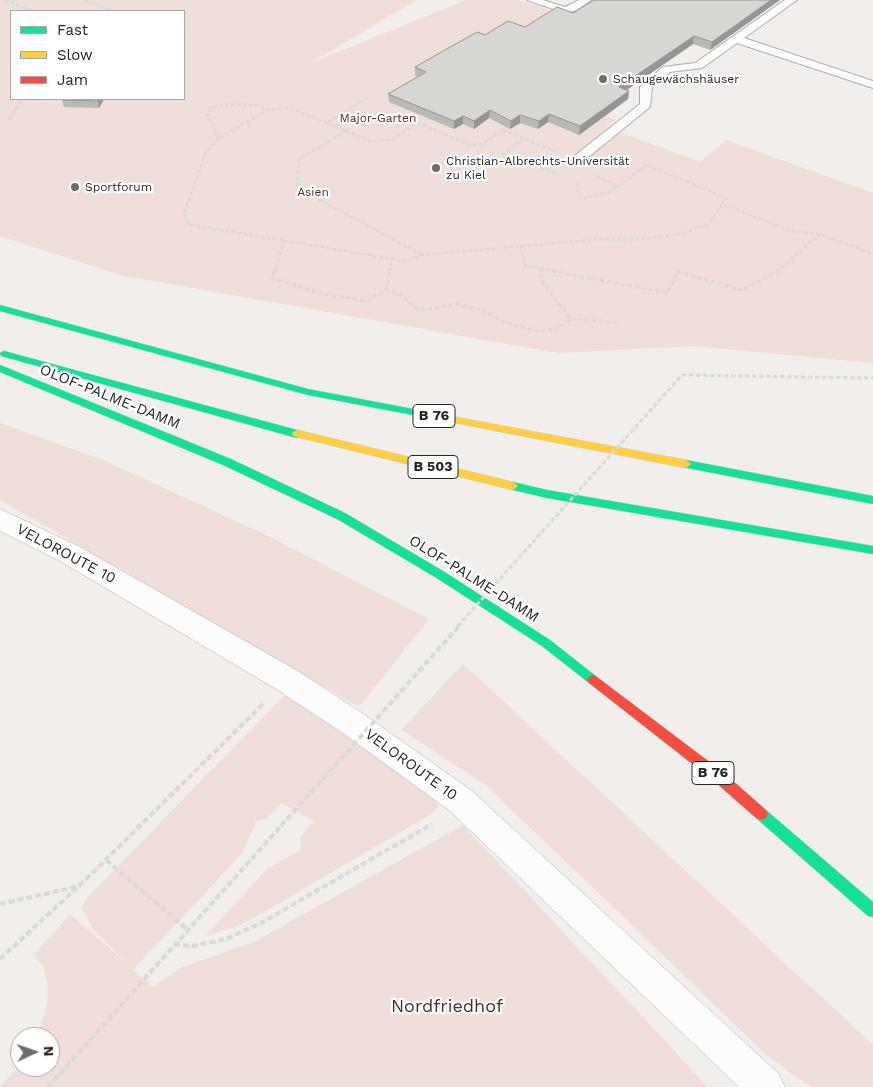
<!DOCTYPE html>
<html>
<head>
<meta charset="utf-8">
<style>
	body { margin:0 }
	#map { position:relative; width:873px; height:1087px; overflow:hidden; background:#f1eeeb; font-family:"Work Sans",sans-serif }
	canvas { display:block }
	.legend { position:absolute; left:10px; top:10px; width:175px; height:90px; box-sizing:border-box; background:#fff; border:1px solid #a9a8a7; margin:0; padding:6px 9px; list-style:none; font-size:15px; color:#282623 }
	.legend li { display:flex; align-items:center; gap:10px; height:25px }
	.legend b { width:25px; border:1px solid #a9a8a7 }
	.north { position:absolute; left:10px; top:1027px; width:50px; height:50px; box-sizing:border-box; background:#fff; border:1px solid #a9a8a7; border-radius:50%; rotate:87deg; font-size:14px; font-weight:700; line-height:20px; text-align:center; color:#282623 }
	.north::after { content:''; display:block; margin:auto; width:18px; height:22px; background:#6e6c69; clip-path:polygon(50% 0,100% 100%,50% 72%,0 100%) }
</style>
</head>
<body>
<div id="map">
<canvas width="873" height="1087"></canvas>
<ul class="legend">
<li><b style="height:6px;background:#16e098"></b>Fast</li>
<li><b style="height:6px;background:#ffcf43"></b>Slow</li>
<li><b style="height:6px;background:#f24e42"></b>Jam</li>
</ul>
<div class="north">N</div>
</div>
<script>
const ctx = document.querySelector('canvas').getContext('2d');
ctx.lineJoin = 'round';
function fillPath(path, color) {
  ctx.fillStyle = color;
  ctx.fill(path, 'evenodd');
}
function poly(rows) {
  const path = new Path2D();
  for (const r of rows) {
    path.moveTo(r[0], r[1]);
    for (let i = 2; i < r.length; i += 2) path.lineTo(r[i], r[i + 1]);
  }
  return path;
}
function strokePath(path, color, width, dash) {
  ctx.strokeStyle = color;
  ctx.lineWidth = width;
  ctx.lineCap = dash ? 'butt' : 'round';
  ctx.setLineDash(dash || []);
  ctx.stroke(path);
}
function drawText(font, color, halo, rows, align = 'center') {
  ctx.font = font + ' "Work Sans",sans-serif';
  ctx.lineWidth = 4.5;
  ctx.setLineDash([]);
  ctx.textBaseline = 'middle';
  ctx.strokeStyle = halo;
  ctx.fillStyle = color;
  for (const [text, x, y, turn = 0] of rows) {
    ctx.save();
    ctx.translate(x, y);
    ctx.rotate((+turn || 0) * Math.PI / 180);
    ctx.textAlign = isNaN(turn) ? turn : align;
    if (halo) ctx.strokeText(text, 0, 0);
    ctx.fillText(text, 0, 0);
    ctx.restore();
  }
}
const green = poly([
	[0,0,416,0,309,64,466,0,517,0,544,7,631,77,640,80,618,95,628,99,606,115,616,120,606,127,700,162,726,140,873,193,873,363,694,346,558,353,120,275,0,236],
	[11,11,184,11,184,99,11,99],
	[0,423,103,460,266,535,429,619,359,707,0,500],
	[463,664,873,1045,873,1087,811,1087,770,1058,486,785,401,730],
	[286,696,432,793,438,807,433,813,254,918,233,928,206,935,268,868,301,850,300,838,314,821,282,803,267,819,256,821,243,852,133,970,153,987,182,967,254,942,463,825,708,1087,0,1087,20,1065,20,1067,50,1067,50,1037,37,1037,47,1006,48,984,43,966,34,955,70,914,126,963,94,930,82,908,86,899,283,697]
]);
const pathFar2 = poly([
	[5,0,32,11],
	[84,0,112,11],
	[184,36,188,36],
	[9,120,22,99],
	[328,122,367,98],
	[506,127,502,130,556,152],
	[502,130,482,144,471,145,417,123,391,140,371,141,290,108,268,110,219,138,206,152,184,214,187,222,192,225,405,261,423,255,599,239,631,240,676,235,708,225,722,204],
	[346,131,299,159,297,188,423,255],
	[219,138,207,115,213,107,231,104,258,105,268,110],
	[524,139,503,154,558,174],
	[596,176,618,186,647,165,726,198,722,204,791,231,820,234,873,254],
	[578,183,577,194,585,198,609,192,618,186],
	[521,246,525,266,559,272],
	[541,269,541,272],
	[274,272,284,241],
	[389,272,392,259],
	[678,272,679,272],
	[777,272,820,234]
]);
const pathFar1 = poly([
	[274,271,272,278,320,293,367,301,386,290,401,295,417,309,432,309,455,304,482,310,504,322,540,332,560,327,571,319,543,283,541,271],
	[552,271,667,293,678,272,741,290,779,271],
	[386,290,390,271],
	[571,319,617,322],
	[682,375,873,378]
]);
const path = poly([
	[106,860,187,929],
	[0,904,80,886],
	[174,944,192,946,226,939,261,923,432,824],
	[0,959,80,885,263,704],
	[48,1087,281,826]
]);
const lane = poly([
	[527,0,543,0,565,7,579,0,591,0,577,10,565,13,527,0],
	[785,0,797,0,744,38,873,81,873,88,737,43,702,68,670,72,652,88,650,107,581,163,573,163,573,157,640,104,640,87,663,67,695,63,785,0]
]);
const street = poly([
	[0,509,80,547,298,671,362,713,472,791,779,1074,785,1087,739,1087,450,811,340,731,276,689,60,561,0,531,0,509]
]);
const fast = poly([
	[0,305,308,389,439,414,444,417,439,420,308,395,0,311,0,305],
	[4,351,297,430,302,434,297,438,1,356,0,353,4,351],
	[0,365,231,459,345,513,443,571,550,640,597,677,599,680,597,683,593,685,589,683,542,646,435,577,337,519,223,465,0,372,0,365],
	[686,460,873,496,873,504,682,467,681,464,686,460],
	[513,482,547,490,873,546,873,554,547,498,509,489,508,486,509,483,513,482],
	[761,808,766,810,873,902,873,917,868,916,756,818,754,814,756,810,761,808]
]);
const slow = poly([
	[439,414,686,460,691,464,686,468,435,419,434,417,439,414],
	[297,430,513,482,518,486,513,490,293,436,292,434,293,432,297,430]
]);
const jam = poly([
	[593,675,597,677,724,773,766,810,768,814,766,818,761,820,756,818,714,781,589,683,587,680,589,677,593,675]
]);
const pathBridgeFar1 = poly([
	[458,626,682,375]
]);
const pathBridge = poly([
	[281,826,460,625]
]);
const wall = poly([
	[780,0,710,50,693,44,626,90,629,91,628,99,579,135,548,122,538,129,520,123,510,129,489,118,474,129,463,124,454,129,389,102,388,94,418,77,415,75,415,67,485,35,525,27,573,13],
	[104,99,99,108,64,107,62,100]
]);
const shadedWall = poly([
	[771,0,780,0,710,50,712,42],
	[694,36,693,44,618,96,619,87],
	[629,91,628,99,579,135,580,126],
	[99,99,104,99,99,108,98,101],
	[490,110,489,118,474,129,474,121],
	[549,114,548,122,538,129,539,121],
	[520,115,520,123,510,129,511,121],
	[463,116,463,124,454,129,454,121]
]);
const building = poly([
	[594,0,771,0,712,42,694,36,619,87,629,91,580,126,549,114,539,121,520,115,511,121,490,110,474,121,463,116,454,121,388,94,426,72,415,67,477,32,485,35,508,21,525,27,557,7,573,13,594,0],
	[63,99,99,99,98,101,62,100,63,99]
]);
const markers = [
	[603,79,5,"#6e6c69"],
	[436,168,5,"#6e6c69"],
	[75,187,5,"#6e6c69"]
];
const farPoinames = [
	["Schaugewächshäuser",613,79],
	["Christian-Albrechts-Universität",446,161],
	["zu Kiel",446,175],
	["Sportforum",85,187]
];
const farParknames = [
	["Major-Garten",378,118],
	["Asien",313,192]
];
const shields = [
	[434,416,42],
	[433,467,50],
	[713,773,42]
];
const shieldNames = [
	["B 76",434,416],
	["B 503",433,467],
	["B 76",713,773]
];
const streetNames = [
	["OLOF-PALME-DAMM",110,397,22],
	["VELOROUTE 10",66,554,28],
	["OLOF-PALME-DAMM",474,579,32],
	["VELOROUTE 10",411,765,36]
];
const nearParknames = [
	["Nordfriedhof",447,1007]
];
fillPath(green, '#f0deda');
strokePath(lane, '#b0aeab', 2);
strokePath(street, '#b0aeab', 1);
strokePath(fast, '#cbc9c8', 1);
strokePath(slow, '#cbc9c8', 1);
strokePath(jam, '#cbc9c8', 1);
strokePath(pathFar2, '#dadad8', 2.5, [4, 2]);
strokePath(pathFar1, '#dadad8', 3, [4.5, 2.5]);
strokePath(path, '#dadad8', 4, [6, 3]);
fillPath(lane, '#fdfcfc');
fillPath(street, '#fdfcfc');
fillPath(fast, '#16e098');
fillPath(slow, '#ffcf43');
fillPath(jam, '#f24e42');
strokePath(pathBridgeFar1, '#dadad8', 3, [4.5, 2.5]);
strokePath(pathBridge, '#dadad8', 4, [6, 3]);
fillPath(wall, '#bab9b6');
fillPath(shadedWall, '#979694');
fillPath(building, '#d8d7d4');
strokePath(building, '#979694', 1);
for (const [x, y, r, color] of markers) {
  const dot = new Path2D();
  dot.arc(x, y, r, 0, 2 * Math.PI);
  ctx.fillStyle = color;
  ctx.fill(dot);
  strokePath(dot, '#fff', 2);
}
drawText('12px', '#282623', '#fff', farPoinames, 'left');
drawText('12px', '#5a2823', '#fff', farParknames);
for (const [x, y, w] of shields) {
  const box = new Path2D();
  box.roundRect(x - w / 2, y - 11.5, w, 23, 4);
  ctx.fillStyle = '#fff';
  ctx.fill(box);
  strokePath(box, '#282623', 1);
}
drawText('bold 14px', '#282623', null, shieldNames);
drawText('15px', '#282623', '#fff', streetNames);
drawText('18px', '#5a2823', '#fff', nearParknames);
</script>
</body>
</html>
